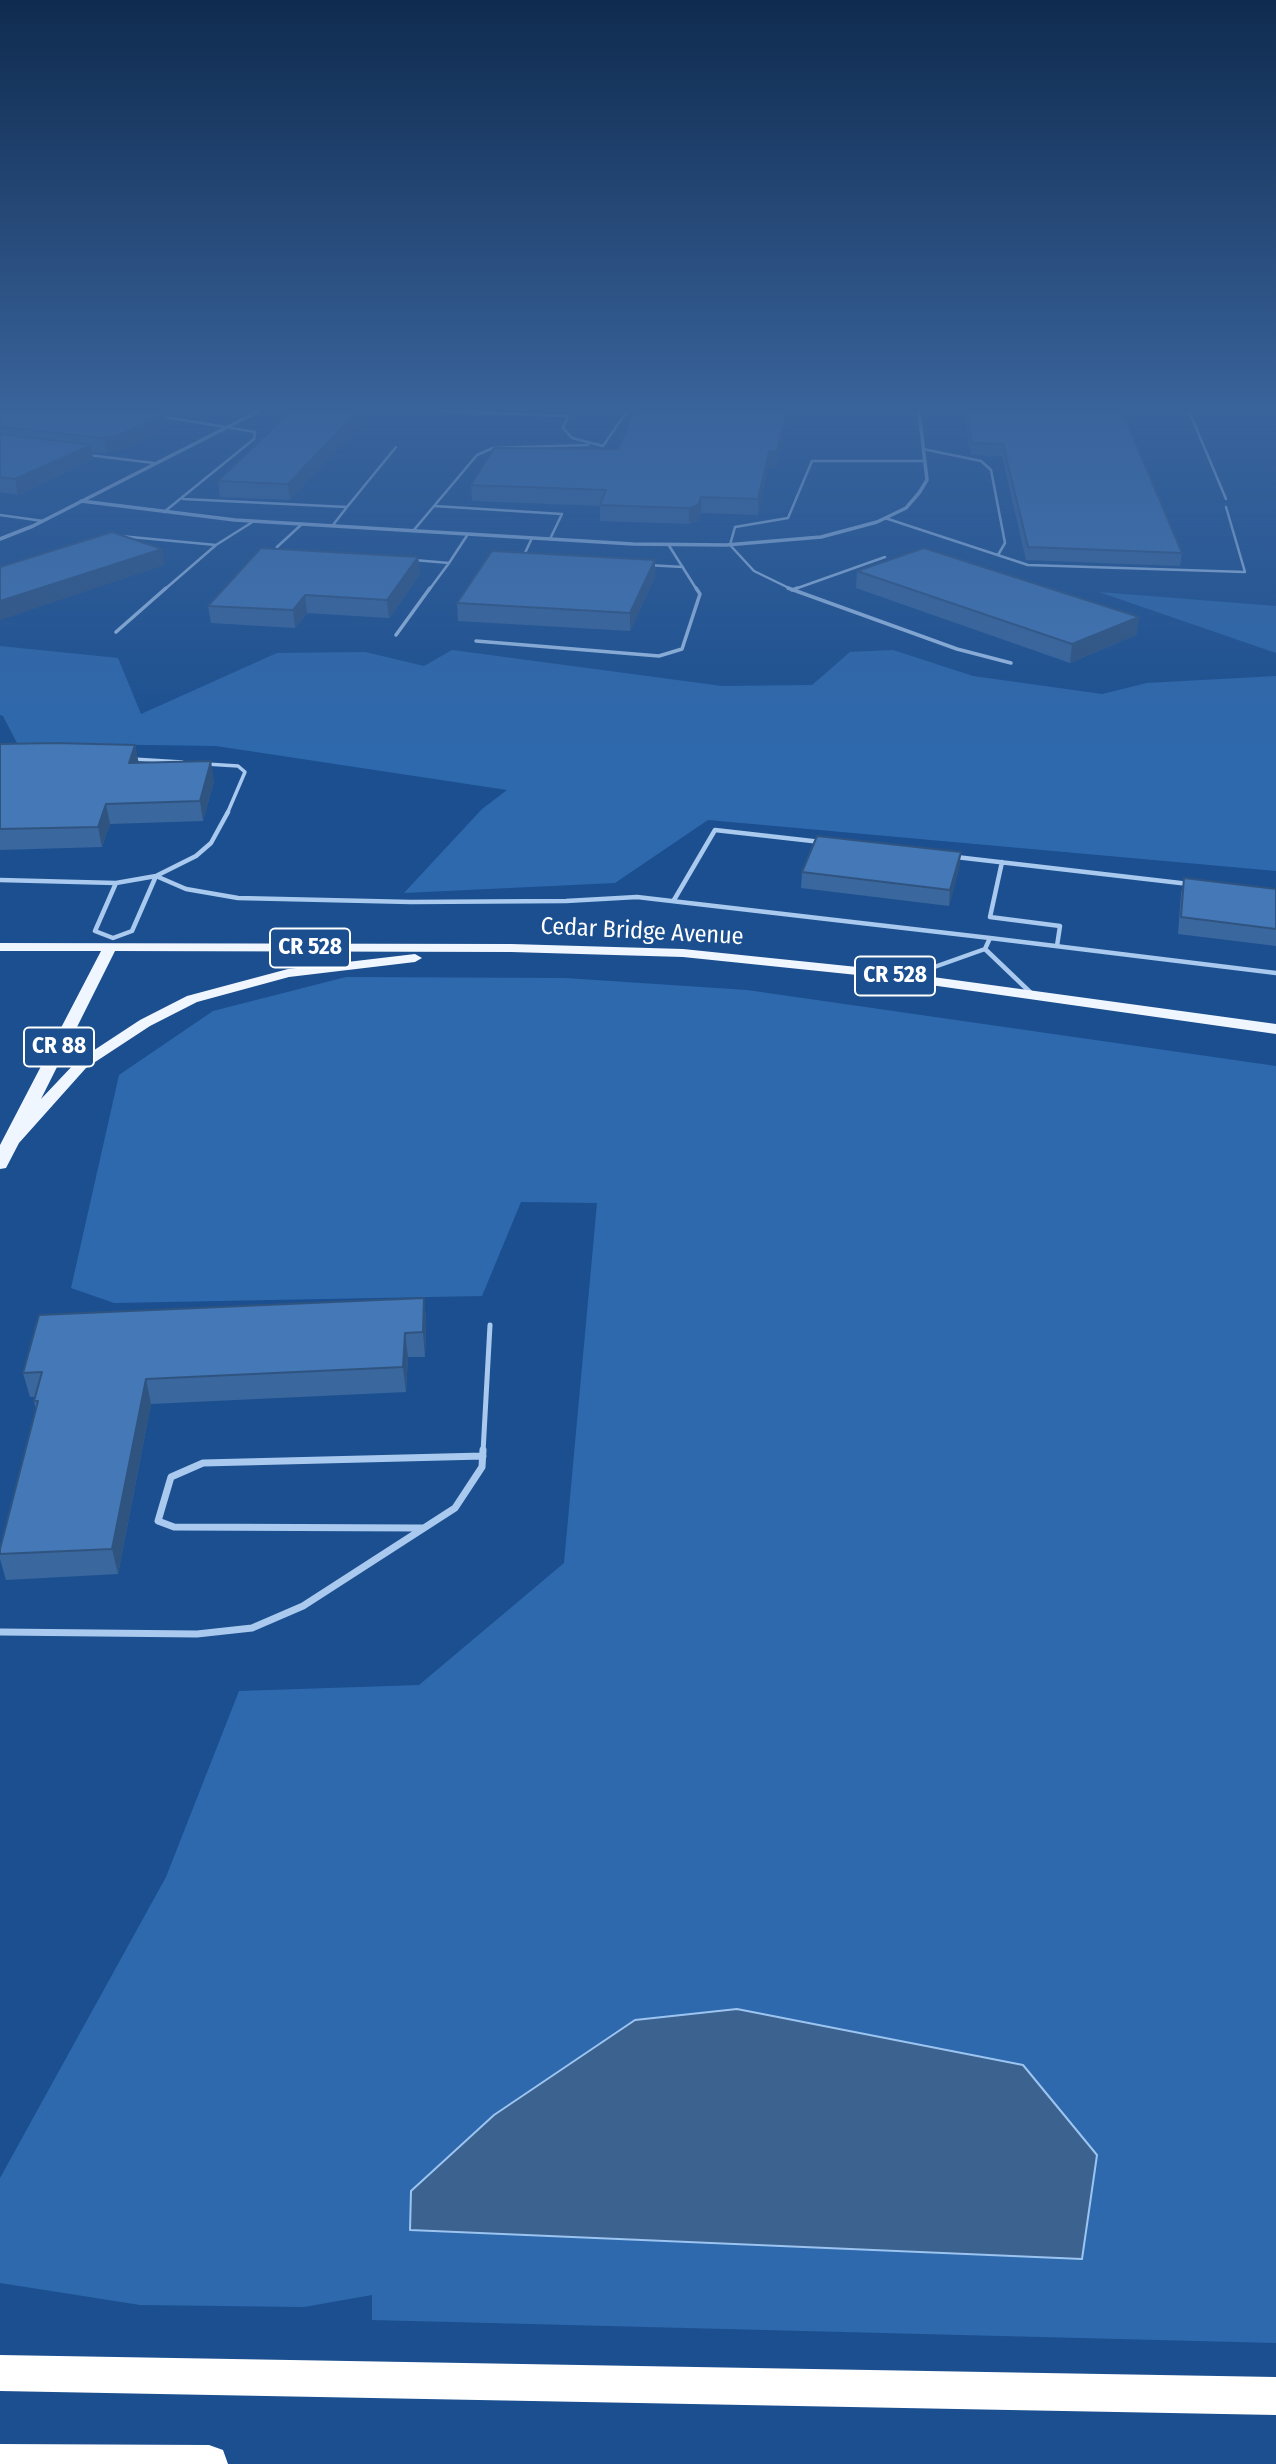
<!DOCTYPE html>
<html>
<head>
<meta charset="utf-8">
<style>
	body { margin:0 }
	canvas { display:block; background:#1b4f8f }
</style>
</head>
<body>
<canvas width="1276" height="2464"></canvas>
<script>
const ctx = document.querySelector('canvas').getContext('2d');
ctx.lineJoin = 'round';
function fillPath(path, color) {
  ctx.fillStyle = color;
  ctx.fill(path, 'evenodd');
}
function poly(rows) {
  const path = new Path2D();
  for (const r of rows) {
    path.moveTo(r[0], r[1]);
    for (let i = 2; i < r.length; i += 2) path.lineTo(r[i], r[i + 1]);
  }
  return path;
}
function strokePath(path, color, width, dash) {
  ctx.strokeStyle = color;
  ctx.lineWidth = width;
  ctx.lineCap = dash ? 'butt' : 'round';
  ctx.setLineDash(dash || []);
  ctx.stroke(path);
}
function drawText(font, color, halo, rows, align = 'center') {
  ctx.font = font + ' "Fira Sans Condensed",sans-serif';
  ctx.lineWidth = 5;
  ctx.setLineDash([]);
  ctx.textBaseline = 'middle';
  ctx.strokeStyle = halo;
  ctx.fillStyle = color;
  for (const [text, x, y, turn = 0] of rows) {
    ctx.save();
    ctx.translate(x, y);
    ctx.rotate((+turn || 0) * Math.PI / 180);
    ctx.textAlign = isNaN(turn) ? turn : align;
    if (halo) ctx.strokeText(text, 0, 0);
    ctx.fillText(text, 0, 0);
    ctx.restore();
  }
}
const green = poly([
	[1099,592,1276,606,1276,653],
	[0,646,118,658,141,714,277,653,365,652,424,666,452,650,722,686,812,685,850,652,893,650,973,676,1102,694,1147,683,1276,676,1276,871,708,820,615,883,404,893,482,809,507,790,216,746,17,743,3,716,0,715],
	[346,977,565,978,747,990,1276,1066,1276,2343,372,2320,372,2295,304,2307,140,2305,0,2283,0,2178,166,1877,239,1691,419,1685,564,1563,597,1203,521,1202,482,1296,114,1303,71,1288,119,1075,213,1011]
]);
const water = poly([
	[737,2009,1023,2065,1097,2155,1082,2259,410,2230,411,2191,494,2115,635,2020,737,2009]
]);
const laneFar4 = poly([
	[438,411,568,416,563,428,572,438,603,446,627,411],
	[1189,411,1226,499],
	[159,416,255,432,254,439,164,512],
	[923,449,981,461,991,470,1005,543,998,555],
	[88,455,154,463],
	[183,499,347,507,333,525],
	[434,506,562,514,550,539],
	[347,507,396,447],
	[0,515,43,521],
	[885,518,1028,565,1245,572,1226,507],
	[413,531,477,455,493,448,588,445],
	[120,536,216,545,164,590],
	[668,544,697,590],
	[216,545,254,521],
	[282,551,276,549,277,547,302,524],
	[526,557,524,555,532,538],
	[414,560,449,563,468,534],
	[647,565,683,567],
	[429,590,449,563],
	[792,590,885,557],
	[793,590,754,571,730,545,735,527,788,518,812,461,925,461]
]);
const laneFar3 = poly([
	[788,588,957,649,1011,663],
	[792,590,797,588],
	[116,632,166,588],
	[396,635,430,588],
	[476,641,659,656,682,649,700,594,696,588],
	[133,759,182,762],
	[206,764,238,766,245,772,227,814]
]);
const laneFar2 = poly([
	[956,857,1189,884],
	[1002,862,990,917,1060,926,1057,946],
	[0,880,116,883,156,876,196,856,211,843,228,812],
	[116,883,95,931,113,938,132,931,156,876,186,889,238,898,411,902,566,901,637,897,990,938,985,949,909,976],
	[674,900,715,830,821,842],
	[990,938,1276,973],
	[985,949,1031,993]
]);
const laneFar1 = poly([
	[483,1452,490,1325]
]);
const lane = poly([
	[422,1528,174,1527,158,1521,171,1477,203,1463,483,1456],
	[0,1632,197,1634,252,1628,303,1606,455,1508,482,1467,483,1450]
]);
const street = poly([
	[81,501,235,520,633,544,726,545,821,537,877,522,906,508,919,493,927,480,919,411],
	[0,539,33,526,259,411]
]);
const primary = poly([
	[0,943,511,944,683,949,867,968,1276,1024,1276,1034,867,976,683,957,511,952,115,951,41,1099,76,1062,140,1020,187,996,288,969,415,954,422,958,415,962,289,977,197,1002,150,1026,86,1068,19,1143,6,1168,0,1169,0,1145,101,951,0,951,0,943]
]);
const highway = poly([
	[0,2355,1276,2377,1276,2415,0,2391,0,2355],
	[0,2444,209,2445,223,2450,228,2464,0,2464,0,2444]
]);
const wall = poly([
	[3,411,184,411,175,415,165,414,167,428,120,450,107,453,92,452,93,459,18,495,0,492,0,413],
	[634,411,790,411,776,467,768,467,758,515,701,513,698,521,689,524,600,521,600,506,472,501,471,485,618,449],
	[963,411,1122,411,1182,553,1180,566,1026,560,1002,456,971,455],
	[360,425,290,500,220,497,218,481],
	[418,557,420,574,389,618,307,613,295,628,211,623,208,606],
	[655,560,655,577,630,631,458,621,457,603],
	[857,571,1139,617,1136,635,1070,663,856,588],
	[0,744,135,745,138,763,214,781,203,821,110,824,102,847,0,850],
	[961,852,959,868,949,906,801,888,802,872],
	[1184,878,1276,889,1276,946,1178,934,1181,894],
	[424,1298,426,1322,425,1357,408,1357,406,1392,151,1404,118,1574,6,1580,0,1559,0,1549,36,1410,34,1401,35,1397,30,1397,23,1373]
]);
const shadedWall = poly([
	[161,411,161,416,165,414,167,428,120,450,107,453,104,438,149,412],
	[175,411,184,411,175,415],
	[359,411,360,425,290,500,288,484],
	[787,411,790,411,776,467,768,467,758,515,758,499,769,452],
	[91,445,93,459,18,495,15,479],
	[701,497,701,513,698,521,689,524,689,508],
	[162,549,165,565,0,620,0,601],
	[418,557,420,574,389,618,387,600],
	[655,560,655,577,630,631,630,613],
	[305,595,307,613,295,628,293,610],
	[1139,617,1136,635,1070,663,1072,644],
	[135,745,139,764,129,763],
	[211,761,214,781,203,821,200,801],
	[106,804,110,824,102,847,98,827],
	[961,852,959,868,949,906,950,890],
	[424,1298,426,1322,425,1357,423,1332],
	[405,1333,408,1357,406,1392,403,1367],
	[146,1379,151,1404,118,1574,112,1549]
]);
const building = poly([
	[3,411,150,411,165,414,117,436,104,438,0,427,0,413,3,411],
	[291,411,358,411,288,484,218,481,291,411],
	[634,411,787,411,777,451,769,452,758,499,701,497,698,505,689,508,600,505,606,490,471,485,494,448,618,449,634,411],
	[966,411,1122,411,1182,553,1028,547,1003,444,972,443,966,411],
	[0,434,91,445,15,479,0,477,0,434],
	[112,532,162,549,0,601,0,567,112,532],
	[261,548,418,557,387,600,305,595,293,610,208,606,261,548],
	[924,548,1139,617,1072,644,857,571,924,548],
	[492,551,655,560,630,613,457,603,492,551],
	[55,743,135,745,129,763,211,761,200,801,106,804,98,827,0,829,0,744,55,743],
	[817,836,961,852,950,890,802,872,817,836],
	[1184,878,1276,889,1276,929,1181,917,1184,878],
	[424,1298,423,1332,405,1333,403,1367,146,1379,112,1549,0,1554,0,1549,38,1401,34,1401,42,1372,23,1373,39,1315,424,1298]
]);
const shields = [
	[310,948,80],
	[895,976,80],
	[59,1047,70]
];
const shieldNames = [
	["CR 528",310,948],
	["CR 528",895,976],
	["CR 88",59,1047]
];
const streetNames = [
	["Cedar Bridge Avenue",642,932,3]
];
fillPath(green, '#2e69ad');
fillPath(water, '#3c6290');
strokePath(water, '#9cc4f0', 2);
strokePath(laneFar4, '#a9c9ee', 2.5);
strokePath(laneFar3, '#a9c9ee', 3.5);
strokePath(laneFar2, '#a9c9ee', 4.5);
strokePath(laneFar1, '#a9c9ee', 5);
strokePath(lane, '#a9c9ee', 7);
strokePath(street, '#a9c9ee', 3.5);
fillPath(primary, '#f0f6ff');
fillPath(highway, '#fff');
fillPath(wall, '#3a679d');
fillPath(shadedWall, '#305480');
fillPath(building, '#4478b7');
strokePath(building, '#305480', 2);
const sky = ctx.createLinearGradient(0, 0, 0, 756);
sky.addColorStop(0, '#0f2b4f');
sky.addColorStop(0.54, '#39639b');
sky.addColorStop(1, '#39639b00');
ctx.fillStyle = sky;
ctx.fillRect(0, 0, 1276, 756);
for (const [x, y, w] of shields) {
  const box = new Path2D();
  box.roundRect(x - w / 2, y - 19.5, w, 39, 5);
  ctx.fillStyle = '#1b4f8f';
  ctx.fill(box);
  strokePath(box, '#fff', 2);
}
drawText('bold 23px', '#fff', null, shieldNames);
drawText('24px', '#fff', '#1b4f8f', streetNames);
</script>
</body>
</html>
